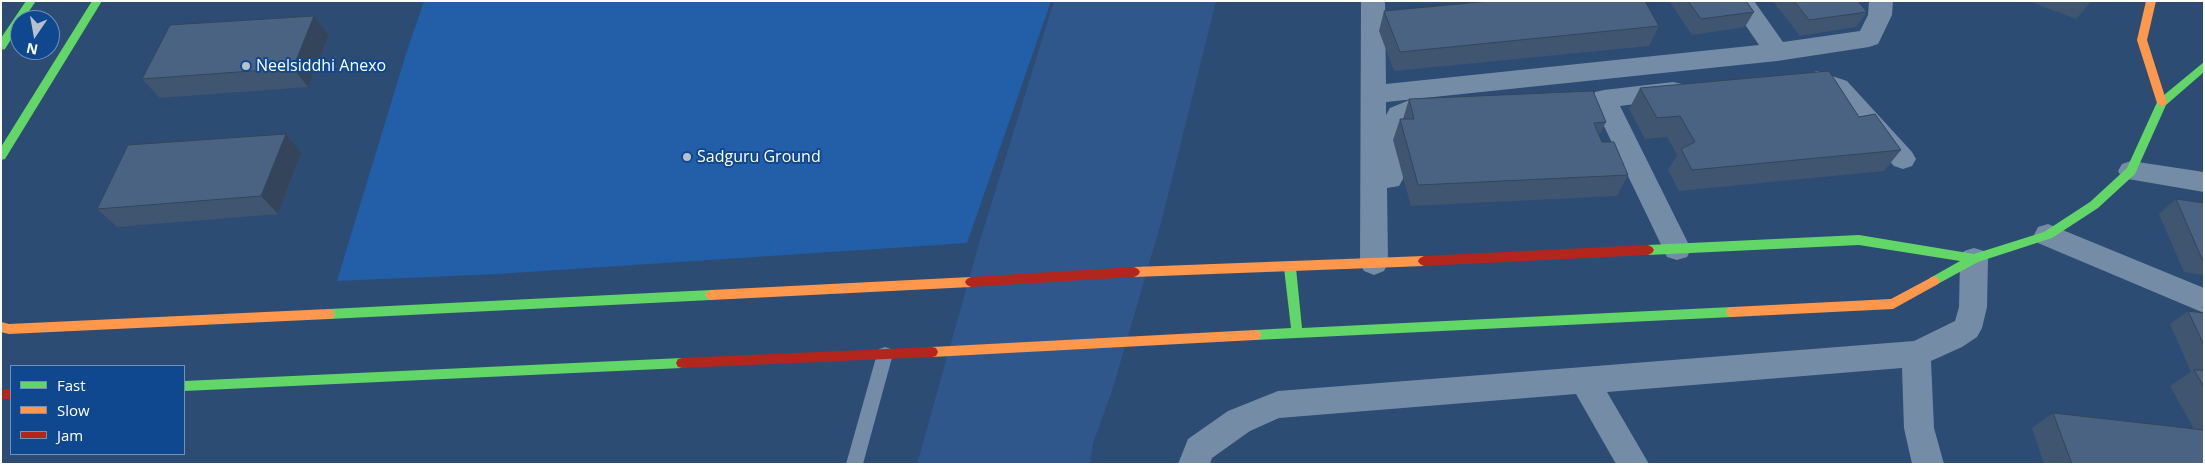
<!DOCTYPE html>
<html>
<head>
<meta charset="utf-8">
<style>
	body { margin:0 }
	#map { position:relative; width:2205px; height:465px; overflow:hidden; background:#2d4c73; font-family:"Open Sans",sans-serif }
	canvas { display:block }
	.frame { position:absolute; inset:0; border:2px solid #fff; pointer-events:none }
	.legend { position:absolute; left:10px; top:365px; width:175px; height:90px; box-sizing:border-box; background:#104890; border:1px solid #7091bc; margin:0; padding:6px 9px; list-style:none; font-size:15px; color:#fff }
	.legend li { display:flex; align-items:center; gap:10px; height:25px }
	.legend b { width:25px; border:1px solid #7091bc }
	.north { position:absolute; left:10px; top:10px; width:50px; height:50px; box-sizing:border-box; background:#104890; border:1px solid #7091bc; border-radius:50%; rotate:192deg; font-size:14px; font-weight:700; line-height:20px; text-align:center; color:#fff }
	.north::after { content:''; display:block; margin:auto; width:18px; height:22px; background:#b6c0ce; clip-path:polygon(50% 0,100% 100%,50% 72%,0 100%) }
</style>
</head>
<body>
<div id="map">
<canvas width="2205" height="465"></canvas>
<div class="frame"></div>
<ul class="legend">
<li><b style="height:6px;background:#63d668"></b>Fast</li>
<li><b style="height:6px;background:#ff974d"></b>Slow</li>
<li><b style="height:6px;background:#b3261e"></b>Jam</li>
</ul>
<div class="north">N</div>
</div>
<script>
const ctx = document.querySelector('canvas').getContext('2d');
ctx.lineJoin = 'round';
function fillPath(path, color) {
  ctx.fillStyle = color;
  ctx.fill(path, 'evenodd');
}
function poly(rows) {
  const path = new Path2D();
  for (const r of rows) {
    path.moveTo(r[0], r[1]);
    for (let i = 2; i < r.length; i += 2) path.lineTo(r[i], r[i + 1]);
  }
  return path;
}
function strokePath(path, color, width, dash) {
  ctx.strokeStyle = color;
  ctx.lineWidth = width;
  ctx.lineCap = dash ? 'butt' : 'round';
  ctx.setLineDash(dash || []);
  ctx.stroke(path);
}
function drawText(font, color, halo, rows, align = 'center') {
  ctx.font = font + ' "Open Sans",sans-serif';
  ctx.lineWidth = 4;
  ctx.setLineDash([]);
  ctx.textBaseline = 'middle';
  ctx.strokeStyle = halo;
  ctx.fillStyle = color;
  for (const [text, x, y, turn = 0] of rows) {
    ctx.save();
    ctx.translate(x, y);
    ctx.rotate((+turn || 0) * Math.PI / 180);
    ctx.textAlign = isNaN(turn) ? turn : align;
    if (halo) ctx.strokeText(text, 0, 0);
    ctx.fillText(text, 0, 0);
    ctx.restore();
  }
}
const green = poly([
	[424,1,1051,1,967,243,497,274,337,281,406,54]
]);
const water = poly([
	[1054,1,1216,1,1162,219,1112,391,1093,443,1090,464,917,464,979,244]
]);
const lane = poly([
	[885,347,891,349,893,354,863,464,846,464,877,354,879,349,885,347]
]);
const street = poly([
	[1361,1,1385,1,1386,84,1759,45,1729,1,1754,1,1783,42,1860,31,1868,15,1869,1,1893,1,1892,15,1881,38,1878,44,1869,47,1777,61,1386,102,1386,115,1390,108,1412,99,1443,98,1452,100,1456,107,1452,114,1443,116,1416,118,1409,122,1403,133,1403,179,1399,186,1387,188,1388,263,1384,271,1374,275,1364,271,1360,263,1361,1],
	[1817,71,1847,81,1912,152,1916,159,1912,166,1903,169,1894,166,1829,95,1808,86,1805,80,1808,74,1817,71],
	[1673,82,1682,84,1686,91,1682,98,1620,106,1691,249,1687,257,1677,260,1667,257,1591,99,1595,92,1604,90,1673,82],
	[2131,161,2204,172,2204,192,2122,178,2118,171,2122,164,2131,161],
	[2048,224,2204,288,2204,313,2038,243,2034,235,2038,227,2048,224],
	[1974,248,1984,251,1988,259,1987,307,1982,328,1977,337,1962,347,1931,361,1934,428,1944,464,1912,464,1904,428,1902,368,1607,392,1649,464,1616,464,1576,394,1279,418,1250,431,1212,458,1210,464,1178,464,1188,439,1228,411,1278,391,1914,341,1955,321,1959,307,1960,259,1964,251,1974,248]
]);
const fast = poly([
	[26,1,36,1,23,20,20,20,20,25,5,49,1,50,1,38,26,1],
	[92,1,102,1,5,159,1,160,1,147,92,1],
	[2204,62,2204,72,2166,105,2135,174,2098,208,2052,238,1978,262,1934,286,1930,284,1928,281,1930,278,1960,261,1859,245,1648,255,1644,253,1642,250,1644,247,1648,245,1859,235,1974,254,2044,232,2090,202,2127,168,2158,100,2204,62],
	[1290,263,1294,265,1296,268,1302,328,1732,307,1736,308,1738,312,1736,316,1732,317,1255,340,1251,339,1249,335,1251,331,1255,330,1291,328,1284,268,1286,265,1290,263],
	[711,290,715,292,717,295,715,298,711,300,329,319,325,318,323,314,325,310,329,309,711,290],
	[682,358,686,359,688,363,686,367,682,368,184,391,184,381,682,358]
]);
const slow = poly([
	[2146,1,2156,1,2147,40,2167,103,2162,107,2157,103,2137,40,2146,1],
	[1424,256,1428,258,1430,261,1428,264,1424,266,1134,277,1130,275,1128,272,1130,269,1134,267,1424,256],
	[1934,276,1938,278,1940,281,1938,284,1893,309,1732,317,1728,316,1726,312,1728,308,1732,307,1891,299,1934,276],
	[971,277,975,279,977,282,975,285,971,287,711,300,707,298,705,295,707,292,711,290,971,277],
	[329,309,333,310,335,314,333,318,329,319,9,334,1,332,1,322,9,324,329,309],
	[1255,330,1259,331,1261,335,1259,339,1255,340,932,357,928,356,926,352,928,348,932,347,1255,330]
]);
const jam = poly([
	[1648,245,1652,247,1654,250,1652,253,1648,255,1424,266,1420,264,1418,261,1420,258,1424,256,1648,245],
	[1134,267,1138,269,1140,272,1138,275,1134,277,971,287,967,285,965,282,967,279,971,277,1134,267],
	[932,347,936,348,938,352,936,356,932,357,682,368,678,367,676,363,678,359,682,358,932,347],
	[1,389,11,389,11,399,1,399,1,389]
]);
const wall = poly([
	[1669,1,1746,1,1754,12,1745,27,1692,35],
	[1773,1,1858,1,1867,12,1856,27,1800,36],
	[2029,1,2091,1,2090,3,2076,19],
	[1384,11,1659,26,1649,46,1394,71,1379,31],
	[314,16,329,35,308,87,160,98,142,79],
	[1640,88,1859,117,1901,150,1884,171,1679,191,1668,170,1677,155,1667,137,1645,139,1629,109],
	[1409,99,1606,122,1599,136,1602,142,1628,175,1617,196,1411,206,1393,140,1400,119,1403,119],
	[301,153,278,214,117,227,97,209],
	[2176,199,2204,203,2204,275,2184,272,2159,214],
	[2188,311,2204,313,2204,464,2044,464,2032,428,2053,413,2194,429,2170,386,2191,372,2170,324]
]);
const shadedWall = poly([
	[314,16,329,35,308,87,293,68],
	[286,134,301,153,278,214,261,196]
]);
const building = poly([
	[1490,1,1645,1,1659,26,1400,52,1384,11,1490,1],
	[1688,1,1746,1,1754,12,1701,19,1688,1],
	[1794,1,1858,1,1867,12,1809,20,1794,1],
	[314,16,293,68,142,79,170,25,314,16],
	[1829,71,1859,117,1875,114,1901,150,1692,170,1681,149,1695,142,1680,116,1657,118,1640,88,1829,71],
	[1593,91,1606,122,1594,123,1602,142,1614,142,1628,175,1418,185,1400,119,1414,119,1409,99,1593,91],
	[286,134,261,196,97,209,128,145,286,134],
	[2176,199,2204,203,2204,259,2202,259,2176,199],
	[2188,311,2204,313,2204,345,2188,311],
	[2194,370,2204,370,2204,387,2194,370],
	[2053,413,2204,430,2204,464,2072,464,2053,413]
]);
const markers = [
	[246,66,5,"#b6c0ce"],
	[687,157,5,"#b6c0ce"]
];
const poiNames = [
	["Neelsiddhi Anexo",256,66],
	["Sadguru Ground",697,157]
];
fillPath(green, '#235fa8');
fillPath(water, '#30578c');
fillPath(lane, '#758ca6');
fillPath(street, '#758ca6');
fillPath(fast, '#63d668');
fillPath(slow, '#ff974d');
fillPath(jam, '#b3261e');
fillPath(wall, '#405570');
fillPath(shadedWall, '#34455b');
fillPath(building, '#4b6382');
strokePath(building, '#34455b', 1);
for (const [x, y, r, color] of markers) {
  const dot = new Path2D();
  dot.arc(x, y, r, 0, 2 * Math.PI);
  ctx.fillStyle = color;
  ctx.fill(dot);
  strokePath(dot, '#104890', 2);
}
drawText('16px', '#fff', '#104890', poiNames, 'left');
</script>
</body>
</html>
